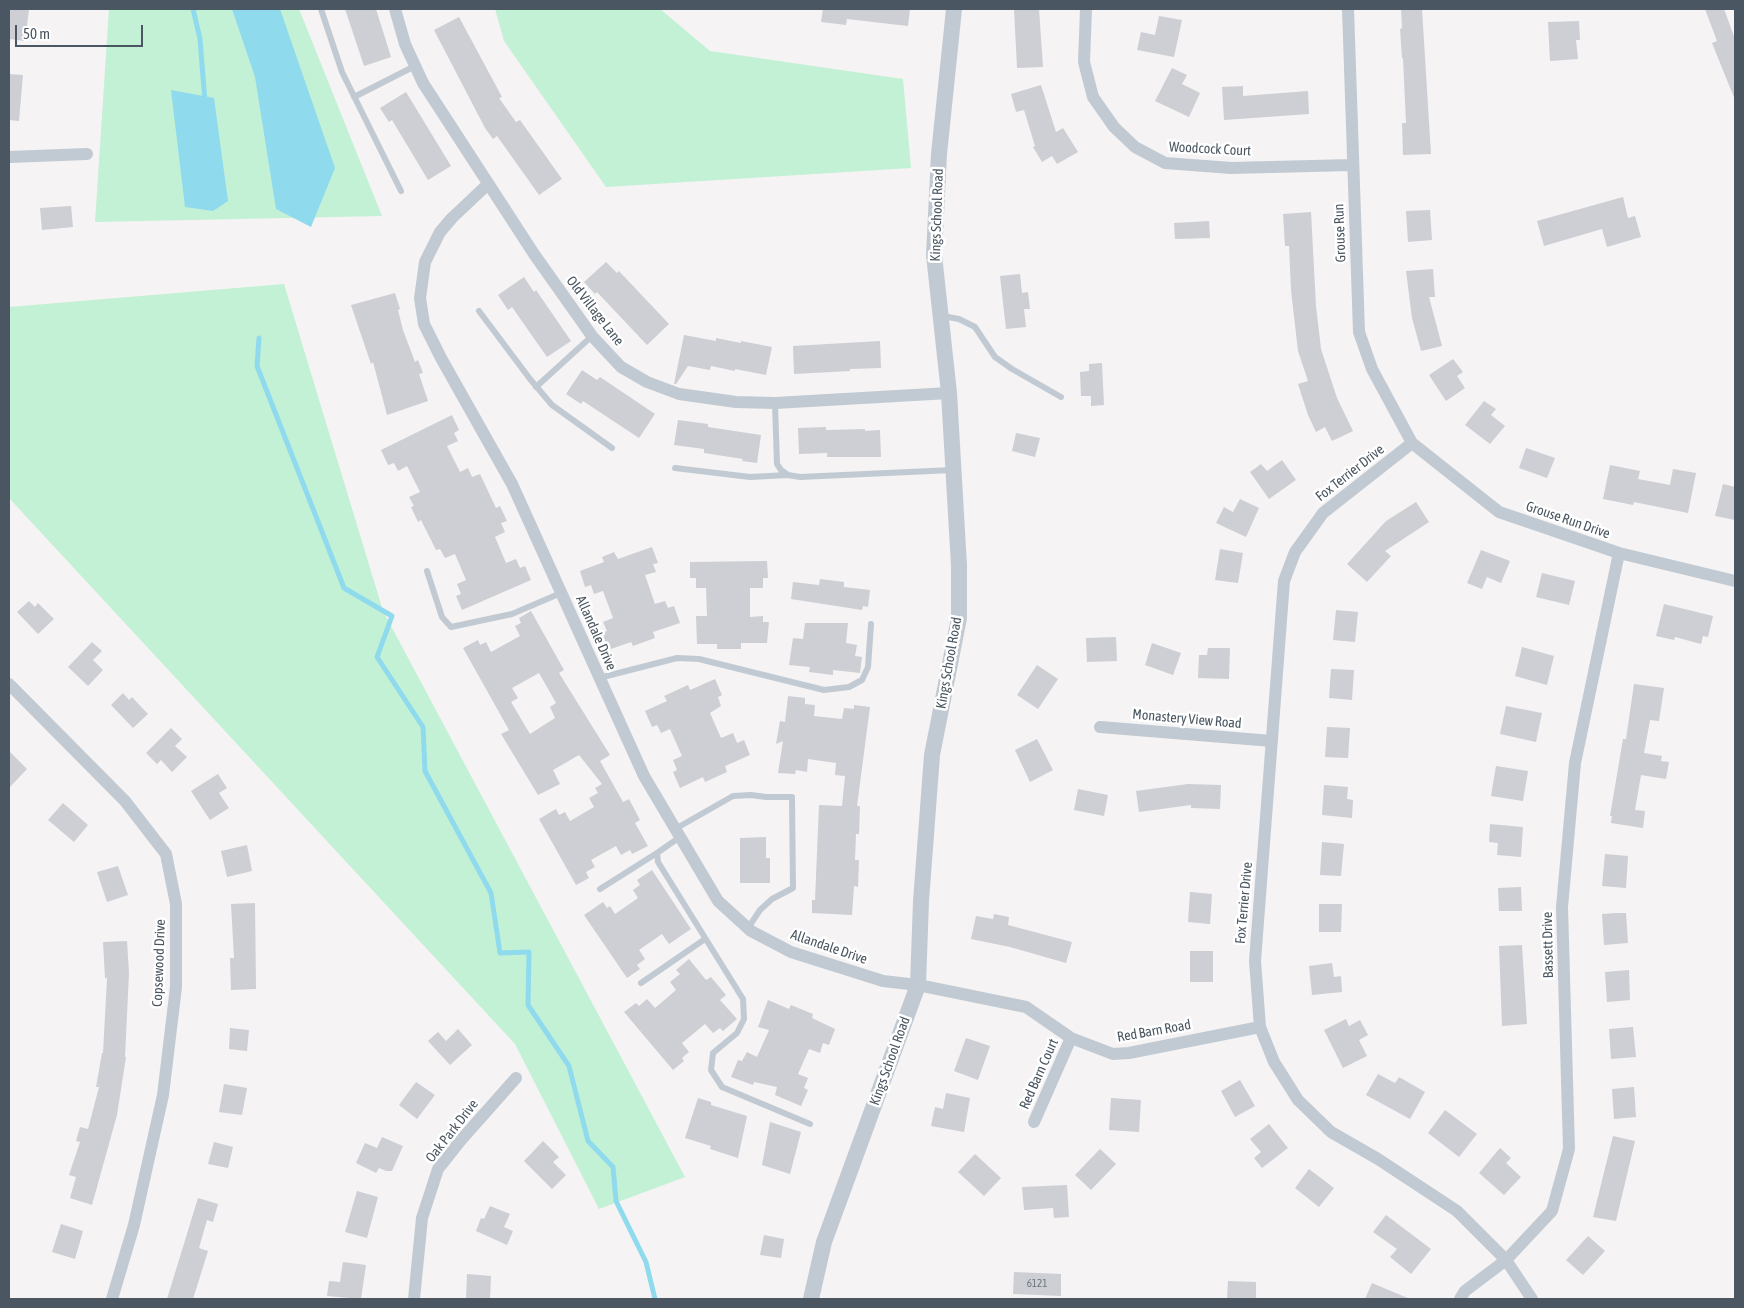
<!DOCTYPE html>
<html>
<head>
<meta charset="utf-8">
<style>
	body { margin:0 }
	#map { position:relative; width:1744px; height:1308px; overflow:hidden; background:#f5f3f3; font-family:"Asap Condensed",sans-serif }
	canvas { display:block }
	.frame { position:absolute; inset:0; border:10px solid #4a5661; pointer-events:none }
	.scale { position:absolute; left:15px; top:25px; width:128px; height:22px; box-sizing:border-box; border:2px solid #4a5661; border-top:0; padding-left:6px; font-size:15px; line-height:18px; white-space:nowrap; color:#4a5661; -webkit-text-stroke:4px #fff; paint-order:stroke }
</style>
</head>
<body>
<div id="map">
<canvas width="1744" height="1308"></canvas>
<div class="frame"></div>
<div class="scale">50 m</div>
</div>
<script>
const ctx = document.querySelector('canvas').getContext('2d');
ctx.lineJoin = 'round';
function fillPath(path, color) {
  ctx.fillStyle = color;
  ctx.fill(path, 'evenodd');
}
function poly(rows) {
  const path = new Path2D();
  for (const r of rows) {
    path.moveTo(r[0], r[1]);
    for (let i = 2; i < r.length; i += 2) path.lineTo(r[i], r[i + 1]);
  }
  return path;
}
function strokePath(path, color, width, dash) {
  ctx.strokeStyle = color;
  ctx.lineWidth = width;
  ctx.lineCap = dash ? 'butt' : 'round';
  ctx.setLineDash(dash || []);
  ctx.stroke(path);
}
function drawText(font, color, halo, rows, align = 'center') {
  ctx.font = font + ' "Asap Condensed",sans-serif';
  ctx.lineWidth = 5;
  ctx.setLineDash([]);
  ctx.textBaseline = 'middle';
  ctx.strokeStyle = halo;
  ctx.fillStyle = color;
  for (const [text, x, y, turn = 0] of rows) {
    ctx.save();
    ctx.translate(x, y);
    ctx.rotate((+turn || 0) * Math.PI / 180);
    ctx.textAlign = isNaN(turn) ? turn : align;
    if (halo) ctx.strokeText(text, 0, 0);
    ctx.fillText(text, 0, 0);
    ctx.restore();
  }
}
const green = poly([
	[109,9,299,9,382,216,95,222],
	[495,9,660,9,710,51,903,79,911,168,606,187,504,41],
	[284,284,383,611,685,1177,599,1209,515,1044,9,498,9,307]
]);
const water = poly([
	[232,9,280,9,335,168,311,227,276,209,255,77],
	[171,90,214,98,228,201,213,211,185,207]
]);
const stream = poly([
	[193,9,200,39,205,102],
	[259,338,257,366,344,588,392,616,377,657,423,727,425,771,491,893,500,953,529,952,528,1005,569,1066,588,1141,613,1167,616,1201,646,1262,655,1299]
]);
const building = poly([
	[9,9,29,10,25,41,9,39],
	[345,9,376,9,391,57,364,66],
	[823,9,910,9,908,26,847,19,846,25,821,22],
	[1014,9,1039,9,1043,67,1017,68],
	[1401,9,1422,9,1431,154,1403,155,1402,123,1406,123,1403,58,1402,58,1400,29,1402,28],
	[1705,9,1724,9,1735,39,1735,100,1712,43,1717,41],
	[1159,16,1182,20,1174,57,1137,50,1141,32,1155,35],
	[459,17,502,97,499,98,516,122,520,120,562,179,539,195,497,136,493,139,485,128,434,30],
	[1579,21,1580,40,1576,40,1578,59,1550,61,1548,22],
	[1172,68,1187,75,1182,84,1200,93,1189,117,1155,101],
	[9,74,23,75,19,121,9,120],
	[1041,85,1056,132,1063,128,1078,152,1057,164,1052,156,1042,162,1033,147,1035,146,1024,110,1016,112,1011,94],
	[1243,86,1243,96,1308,91,1309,114,1224,120,1222,87],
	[406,92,451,166,428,180,392,120,389,122,380,108],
	[1623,197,1628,218,1635,216,1641,237,1607,247,1602,229,1544,246,1537,221],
	[71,206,73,227,42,230,40,208],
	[1430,210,1432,240,1408,242,1406,211],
	[1311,212,1316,306,1321,349,1337,398,1353,431,1332,441,1325,427,1316,432,1308,415,1298,384,1308,381,1298,351,1291,290,1289,246,1285,246,1283,214],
	[1209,221,1210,238,1175,239,1174,223],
	[606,262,617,273,619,271,669,324,647,345,597,292,595,294,584,282],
	[1433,269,1435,297,1429,297,1442,346,1421,351,1412,318,1406,271],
	[1020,274,1022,293,1028,292,1030,309,1024,309,1026,327,1006,329,1000,276],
	[524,277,534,292,536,290,571,341,547,357,512,307,508,310,498,295],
	[395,293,400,309,398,310,403,330,415,362,418,360,423,373,419,374,428,401,387,415,373,362,371,364,351,305],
	[684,335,716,341,716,338,741,343,741,341,772,347,766,375,735,369,735,371,711,366,710,370,688,366,676,384,674,384],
	[880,341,881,368,850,369,850,371,794,374,793,346],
	[1453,359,1463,372,1457,376,1465,388,1446,401,1429,375],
	[1102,363,1104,405,1091,406,1091,396,1081,396,1080,372,1089,371,1089,364],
	[582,370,597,380,600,377,655,414,639,438,583,401,581,404,566,394],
	[1484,401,1496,409,1491,415,1505,426,1490,444,1465,425],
	[452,415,459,430,454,433,458,441,447,446,460,472,468,468,472,477,480,474,496,508,500,506,507,521,501,523,505,532,495,537,506,563,516,559,520,568,525,566,531,580,462,610,456,596,461,594,457,584,466,580,455,554,445,558,440,549,436,550,421,520,418,522,411,507,414,506,409,497,420,492,407,466,398,471,394,463,388,465,381,450],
	[678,420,708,424,708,427,761,435,757,463,742,461,743,459,704,453,704,449,674,445],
	[826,427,826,430,865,429,865,431,880,430,881,457,827,457,827,453,799,454,798,428],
	[1016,433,1040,438,1035,457,1012,451],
	[1526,448,1555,458,1547,478,1519,468],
	[1282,460,1296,480,1269,499,1250,472,1261,464,1267,471],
	[1610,465,1640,471,1638,479,1670,485,1673,469,1696,473,1688,513,1634,502,1633,505,1603,499],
	[1723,484,1735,487,1735,520,1715,516],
	[1240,499,1259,508,1246,537,1216,523,1224,507,1233,512],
	[1416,502,1429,522,1385,551,1391,556,1367,582,1347,564,1386,521],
	[652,547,658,563,653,564,656,572,645,575,655,604,665,601,668,608,674,606,680,623,653,632,655,638,633,646,631,642,608,650,602,633,607,631,603,622,613,618,603,591,594,594,591,585,585,587,580,571,604,562,602,557,614,552,618,559],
	[1220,549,1243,553,1238,583,1215,580],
	[1481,550,1510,561,1501,583,1487,577,1482,589,1467,583],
	[767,561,768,578,763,578,763,588,750,588,750,617,763,616,763,622,769,622,767,643,741,643,741,649,717,649,717,644,697,644,696,616,707,616,706,588,696,588,696,578,690,578,690,562],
	[1542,573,1575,581,1569,605,1536,597],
	[820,579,844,582,844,587,870,590,868,607,863,606,862,610,791,599,793,582,819,585],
	[29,601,35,607,38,603,54,619,38,634,17,612],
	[1664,604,1713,616,1708,637,1703,636,1701,644,1675,637,1674,640,1656,636],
	[1336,610,1358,612,1355,642,1333,640],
	[531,611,564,670,559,673,610,755,600,761,623,802,629,799,640,820,635,823,648,846,632,854,630,850,621,855,616,846,591,860,595,867,586,872,589,878,576,885,539,819,556,809,559,815,565,812,570,821,594,807,589,798,598,793,595,788,602,784,579,755,553,770,560,784,538,795,501,734,509,730,463,648,478,640,480,645,486,642,491,652,520,636,515,626,521,623,519,618],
	[539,673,556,703,550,707,555,718,530,734,511,702,518,698,512,688],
	[805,623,848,623,846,643,857,645,855,656,862,657,860,673,833,670,833,675,809,672,810,667,789,665,793,638,803,639],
	[1116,637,1117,661,1087,662,1086,638],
	[92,642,102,651,93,660,103,670,88,686,68,667],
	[1152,643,1181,653,1173,675,1145,665],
	[1522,647,1554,656,1547,685,1515,676],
	[1208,648,1230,648,1229,679,1198,678,1199,655,1207,655],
	[1037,665,1058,679,1038,709,1017,695],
	[1331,669,1354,670,1352,700,1329,698],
	[715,679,722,695,718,697,721,706,710,713,721,738,733,733,737,743,744,740,750,755,725,766,727,772,705,782,703,777,680,788,673,772,677,770,673,760,682,756,670,729,661,733,657,725,652,727,645,711,667,701,664,696,688,685,690,690],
	[1634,684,1664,688,1659,721,1650,720,1644,753,1662,756,1661,761,1669,762,1666,779,1641,775,1635,810,1645,811,1643,828,1611,823,1612,816,1610,816,1623,739,1626,739],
	[123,693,129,700,132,697,148,714,133,728,111,705],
	[788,696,805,698,805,704,815,705,814,716,842,719,844,708,854,709,854,705,870,707,857,806,860,806,859,834,856,834,855,860,859,860,858,887,854,886,852,915,812,913,812,900,815,900,819,805,842,806,845,776,835,775,836,763,808,759,807,772,796,770,795,774,778,773,783,741,776,744,780,721,785,722],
	[1506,706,1542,713,1536,742,1500,734],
	[1327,727,1350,728,1348,758,1325,757],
	[171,728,182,739,175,746,187,757,172,772,161,760,157,764,146,753],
	[1037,739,1053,770,1030,782,1015,750],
	[9,751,27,769,9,788],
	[1496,766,1528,771,1523,801,1491,796],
	[218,774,227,788,219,793,229,808,210,820,191,791],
	[1188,784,1221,785,1220,809,1191,808,1191,805,1139,812,1136,791],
	[1324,785,1348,787,1347,799,1353,800,1352,818,1322,815],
	[1078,789,1108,795,1104,816,1074,810],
	[63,803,88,825,74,842,48,820],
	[1490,824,1523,827,1521,857,1497,855,1498,843,1489,842],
	[766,837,766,858,770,858,770,883,740,883,740,838],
	[1322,842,1344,844,1341,876,1320,875],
	[247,845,252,871,227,877,221,851],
	[1605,854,1628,856,1626,888,1602,886],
	[118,866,128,895,107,902,97,872],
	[652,870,691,929,669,944,662,934,639,950,645,959,637,965,640,969,627,978,584,915,603,902,607,908,610,906,615,914,638,898,633,890,640,885,637,880],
	[1521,887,1522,911,1499,911,1498,888],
	[1190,892,1212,894,1210,924,1188,922],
	[255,903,256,989,231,990,230,958,234,958,231,904],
	[1319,904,1342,904,1341,932,1319,932],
	[1616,913,1626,913,1628,943,1604,945,1602,914],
	[994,914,1009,917,1008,925,1072,942,1066,963,1010,947,971,939,976,916,993,919],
	[127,941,129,973,125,1057,126,1057,117,1115,92,1205,70,1198,76,1177,69,1175,80,1142,76,1141,80,1127,88,1129,99,1087,96,1087,102,1053,103,1053,107,978,105,978,103,942],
	[1522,945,1527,1024,1502,1026,1499,946],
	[1190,951,1213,951,1213,982,1190,982],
	[689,959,706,980,711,977,726,995,720,1000,737,1019,723,1031,720,1028,713,1033,705,1024,682,1043,689,1052,682,1058,684,1061,673,1070,624,1012,636,1003,639,1006,647,999,655,1008,676,990,670,982,680,974,676,970],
	[1332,963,1334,977,1341,976,1342,992,1312,995,1309,966],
	[1629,970,1630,1000,1607,1002,1605,972],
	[768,1000,789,1009,791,1005,813,1014,812,1018,835,1029,829,1045,823,1043,820,1053,809,1049,798,1074,808,1078,804,1088,808,1090,801,1106,775,1095,777,1087,754,1082,753,1085,731,1077,738,1060,742,1061,747,1052,757,1057,769,1030,758,1027],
	[1346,1019,1349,1026,1360,1020,1368,1035,1359,1040,1367,1056,1343,1068,1324,1030],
	[1633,1027,1636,1057,1611,1059,1609,1029],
	[230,1028,249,1030,247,1051,229,1049],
	[458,1029,472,1045,450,1065,428,1041,438,1032,446,1041],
	[966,1038,990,1046,978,1080,954,1071],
	[1378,1074,1395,1083,1399,1077,1425,1092,1410,1119,1366,1095],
	[1240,1080,1255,1106,1235,1117,1221,1091],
	[416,1082,435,1095,417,1119,399,1105],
	[224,1084,247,1088,242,1115,219,1112],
	[1634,1087,1636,1117,1614,1119,1612,1089],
	[946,1093,970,1098,964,1132,931,1126,935,1107,943,1109],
	[698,1098,711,1102,711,1105,747,1116,738,1158,710,1149,711,1146,685,1138],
	[1111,1098,1141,1100,1139,1132,1109,1130],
	[1445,1110,1477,1134,1459,1157,1428,1133],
	[770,1122,801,1132,790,1174,762,1165],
	[1269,1124,1288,1148,1262,1168,1254,1158,1261,1152,1250,1139],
	[1613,1136,1635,1141,1616,1221,1593,1217],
	[382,1137,403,1146,392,1171,386,1171,379,1168,376,1173,356,1163,365,1143,377,1148],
	[543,1141,559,1157,553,1162,566,1175,552,1189,524,1161],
	[214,1142,233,1147,228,1168,208,1164],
	[1500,1148,1511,1158,1506,1163,1521,1177,1504,1195,1479,1173],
	[1100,1149,1116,1164,1091,1190,1075,1175],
	[975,1154,1001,1178,984,1196,958,1172],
	[1309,1169,1334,1188,1319,1207,1295,1188],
	[1067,1185,1069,1217,1054,1218,1053,1208,1024,1210,1022,1187],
	[357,1191,378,1197,367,1238,345,1232],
	[198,1198,218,1204,213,1222,207,1220,199,1248,208,1251,193,1299,167,1299],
	[490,1206,510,1214,504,1227,513,1231,507,1245,476,1231,481,1218,484,1219],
	[1386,1215,1431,1249,1411,1274,1390,1257,1397,1249,1373,1232],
	[61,1224,83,1231,75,1259,52,1252],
	[764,1235,784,1239,781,1258,760,1255],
	[1588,1236,1605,1251,1583,1275,1566,1260],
	[343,1262,366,1265,361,1299,327,1296,329,1281,340,1282],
	[1014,1272,1061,1274,1061,1296,1013,1294],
	[467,1274,491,1276,490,1299,466,1299],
	[1228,1281,1256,1282,1256,1299,1227,1299],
	[1372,1283,1410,1299,1365,1299]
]);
const service = poly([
	[321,9,342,72,401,191],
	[354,97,415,66],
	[479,311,530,379,552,405,612,448],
	[942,316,959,319,975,327,995,357,1012,369,1061,397],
	[536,387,592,336],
	[775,403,777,464,781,470,788,475,800,477,952,470],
	[675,468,750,477,788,475],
	[427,571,442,617,451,627,512,614,561,593],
	[599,678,677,658,699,659,824,690,849,687,862,680,868,667,871,624],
	[675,829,733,796,751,795,766,797,792,797,793,888,772,899,760,910,748,928],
	[680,837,657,853,658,862,743,999,744,1019,737,1033,713,1053,711,1070,722,1087,810,1124],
	[600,889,657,853],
	[641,983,705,939]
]);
const minor = poly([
	[395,9,405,44,423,83,534,254,592,336,621,367,647,382,679,394,736,402,775,403,949,393],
	[1086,9,1084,62,1093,97,1114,127,1135,147,1165,163,1231,168,1352,165],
	[1348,9,1359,332,1372,369,1412,443,1499,512,1619,553,1735,581],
	[9,157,87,154],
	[488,184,452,218,440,232,425,262,420,298,424,324,441,358,512,484,644,776,718,901,751,931,791,952,883,981,918,985,1026,1007,1071,1038,1113,1054,1129,1053,1260,1027],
	[1412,443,1323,513,1295,552,1284,581,1255,961,1260,1027,1274,1062,1298,1100,1331,1132,1378,1159,1457,1211,1506,1260,1532,1299],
	[9,684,125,801,166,854,176,904,176,987,163,1095,134,1225,112,1299],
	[1100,727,1272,741],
	[1034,1122,1071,1038],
	[414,1299,422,1218,438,1169,461,1140,516,1078],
	[1460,1299,1465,1291,1506,1260,1552,1211,1569,1149,1562,907,1575,763,1619,553]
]);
const tertiary = poly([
	[811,1299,824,1242,918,985,921,901,932,755,959,618,959,566,949,393,934,255,939,154,954,9]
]);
const numberNames = [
	["6121",1037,1284]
];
const streetNames = [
	["Woodcock Court",1210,149,3],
	["Kings School Road",937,215,-88],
	["Grouse Run",1340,233,-92],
	["Old Village Lane",595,311,52],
	["Fox Terrier Drive",1350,473,-38],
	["Grouse Run Drive",1568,520,19],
	["Allandale Drive",596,633,66],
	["Kings School Road",949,663,-80],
	["Monastery View Road",1187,719,5],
	["Fox Terrier Drive",1244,903,-85],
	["Bassett Drive",1548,945,-91],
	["Allandale Drive",829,947,19],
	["Copsewood Drive",159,963,-88],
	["Red Barn Road",1154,1031,-10],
	["Kings School Road",890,1061,-70],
	["Red Barn Court",1039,1074,-66],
	["Oak Park Drive",452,1131,-52]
];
fillPath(green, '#c3f1d5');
fillPath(water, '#90daee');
strokePath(stream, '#90daee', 5);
fillPath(building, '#cdcfd5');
strokePath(service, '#c1cad2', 6);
strokePath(minor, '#c1cad2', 12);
strokePath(tertiary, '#c1cad2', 16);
drawText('11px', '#6b747e', null, numberNames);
drawText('14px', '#4a5661', '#fff', streetNames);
</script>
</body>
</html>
